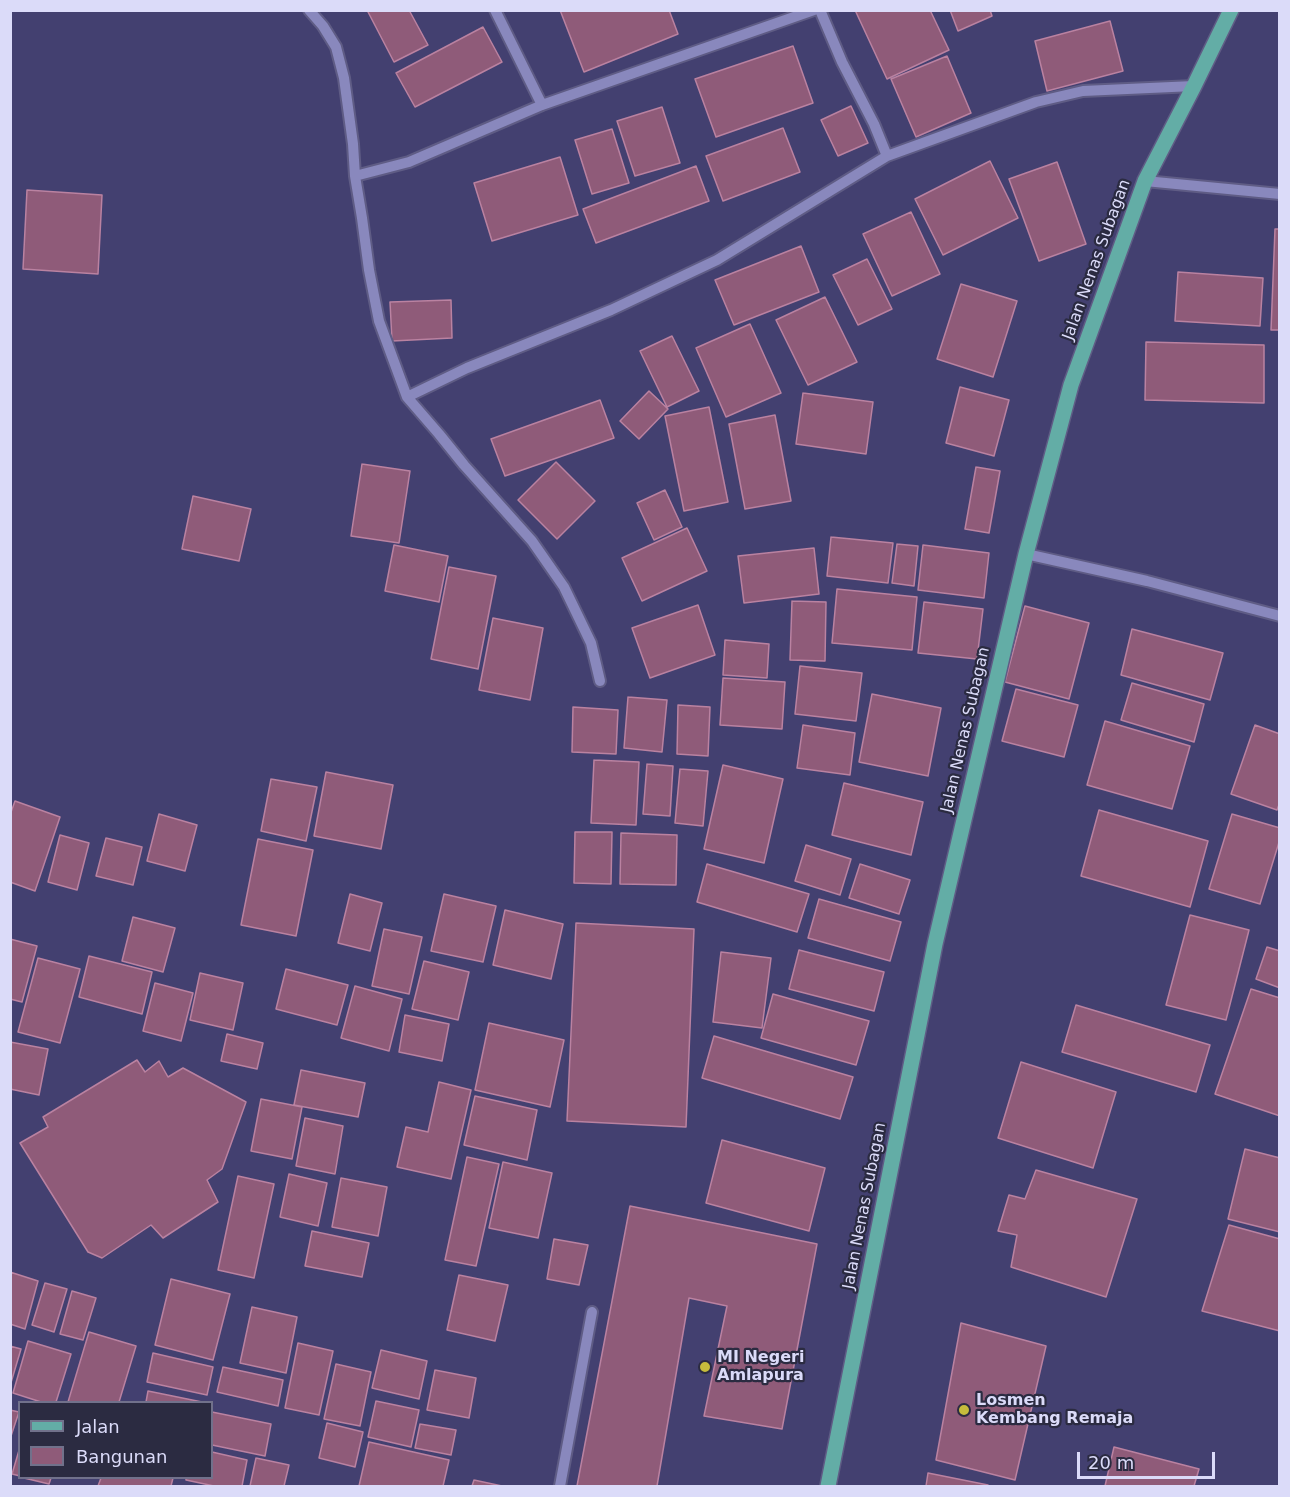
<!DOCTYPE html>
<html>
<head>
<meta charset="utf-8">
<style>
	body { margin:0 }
	#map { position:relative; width:1290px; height:1497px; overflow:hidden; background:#434070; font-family:"DejaVu Sans",sans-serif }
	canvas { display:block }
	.frame { position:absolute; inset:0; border:12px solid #dbdbf9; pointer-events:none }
	.legend { position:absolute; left:18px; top:1401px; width:195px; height:78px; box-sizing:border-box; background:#2b2b41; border:2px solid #71718b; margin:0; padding:8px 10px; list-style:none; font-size:18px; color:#dbdbf9 }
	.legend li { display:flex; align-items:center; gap:12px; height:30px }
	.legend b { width:30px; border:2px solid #71718b }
	.scale { position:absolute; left:1077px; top:1452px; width:138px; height:27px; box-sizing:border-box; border:3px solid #dbdbf9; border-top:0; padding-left:8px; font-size:18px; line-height:21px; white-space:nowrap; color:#dbdbf9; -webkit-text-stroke:4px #2b2b41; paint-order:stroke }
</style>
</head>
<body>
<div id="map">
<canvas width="1290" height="1497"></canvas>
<div class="frame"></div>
<ul class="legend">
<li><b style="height:8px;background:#63ada6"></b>Jalan</li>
<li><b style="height:16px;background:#8f5b79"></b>Bangunan</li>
</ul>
<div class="scale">20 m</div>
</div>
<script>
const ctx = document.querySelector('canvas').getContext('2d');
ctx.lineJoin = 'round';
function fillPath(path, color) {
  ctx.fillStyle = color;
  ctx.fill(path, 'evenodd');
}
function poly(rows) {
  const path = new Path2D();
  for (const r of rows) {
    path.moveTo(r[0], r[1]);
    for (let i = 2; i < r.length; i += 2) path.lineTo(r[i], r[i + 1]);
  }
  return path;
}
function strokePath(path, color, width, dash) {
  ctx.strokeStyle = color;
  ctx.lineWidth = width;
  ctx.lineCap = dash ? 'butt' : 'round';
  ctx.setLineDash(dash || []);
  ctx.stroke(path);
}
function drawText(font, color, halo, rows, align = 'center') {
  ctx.font = font + ' "DejaVu Sans",sans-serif';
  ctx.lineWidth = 4.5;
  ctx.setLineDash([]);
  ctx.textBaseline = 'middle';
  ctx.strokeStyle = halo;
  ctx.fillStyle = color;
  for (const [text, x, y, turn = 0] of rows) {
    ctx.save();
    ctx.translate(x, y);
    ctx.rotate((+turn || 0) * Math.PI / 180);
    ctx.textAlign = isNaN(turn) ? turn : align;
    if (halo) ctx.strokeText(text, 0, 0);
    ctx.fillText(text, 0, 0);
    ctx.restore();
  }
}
const building = poly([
	[367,10,409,10,428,45,394,62,367,10],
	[560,10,669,10,678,34,584,72,560,10],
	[855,10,930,10,949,50,887,79,855,10],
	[950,10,990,10,992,16,958,31,950,10],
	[1110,21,1123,71,1047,91,1035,41,1110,21],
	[483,27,502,62,415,107,396,73,483,27],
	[793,46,813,103,716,137,695,79,793,46],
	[947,56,971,113,916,137,891,79,947,56],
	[851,106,868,143,838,156,821,120,851,106],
	[662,107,680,163,635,176,617,121,662,107],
	[783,128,800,172,723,201,706,156,783,128],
	[612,129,629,183,592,194,575,140,612,129],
	[560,157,578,215,492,241,474,183,560,157],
	[990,161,1018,218,943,255,915,199,990,161],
	[1057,162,1086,244,1039,261,1009,179,1057,162],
	[696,166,709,201,596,243,583,209,696,166],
	[27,190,102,195,98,274,23,269,27,190],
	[911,212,940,274,892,296,863,234,911,212],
	[1275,229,1280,229,1280,330,1271,330,1275,229],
	[801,246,819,292,734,325,715,280,801,246],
	[867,259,892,309,858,325,833,275,867,259],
	[1178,272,1263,278,1260,326,1175,321,1178,272],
	[961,284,1017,301,993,377,937,359,961,284],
	[825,297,857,362,808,385,776,320,825,297],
	[451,300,452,338,392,341,390,302,451,300],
	[750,324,781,393,726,417,696,348,750,324],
	[672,336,699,391,667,407,640,351,672,336],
	[1146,342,1264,345,1264,403,1145,400,1146,342],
	[960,387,1009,400,994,456,946,443,960,387],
	[649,391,668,409,639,439,620,421,649,391],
	[803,393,873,402,866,454,796,444,803,393],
	[600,400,614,438,505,476,491,439,600,400],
	[709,407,728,502,684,511,665,416,709,407],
	[775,415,791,501,745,509,729,424,775,415],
	[556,462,595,501,557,539,518,500,556,462],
	[362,464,410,471,399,543,351,536,362,464],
	[976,467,1000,471,989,533,965,529,976,467],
	[665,490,682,527,654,540,637,503,665,490],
	[193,496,251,509,239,561,182,549,193,496],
	[687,528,707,571,642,601,622,558,687,528],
	[831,537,893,543,888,583,827,576,831,537],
	[897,544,918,546,914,586,892,583,897,544],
	[394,545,448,556,439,602,385,591,394,545],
	[923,545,989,553,984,598,918,590,923,545],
	[814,548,819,594,744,603,738,556,814,548],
	[449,567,496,576,478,669,431,659,449,567],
	[837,589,917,597,912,650,832,643,837,589],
	[792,601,826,602,825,661,790,660,792,601],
	[924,602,983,609,977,659,918,653,924,602],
	[698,605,715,655,650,678,632,628,698,605],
	[1025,606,1089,623,1069,699,1005,682,1025,606],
	[493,618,543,628,530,700,479,690,493,618],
	[1132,629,1223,653,1210,700,1121,675,1132,629],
	[725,640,769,644,767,678,723,675,725,640],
	[800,666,862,673,856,721,795,714,800,666],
	[723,678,785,682,782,729,720,725,723,678],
	[1132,683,1204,704,1194,742,1121,720,1132,683],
	[1016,689,1078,705,1064,757,1002,741,1016,689],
	[872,694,941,708,928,776,859,762,872,694],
	[628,697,667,700,662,752,624,748,628,697],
	[678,705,710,707,708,756,677,754,678,705],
	[573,707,618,710,616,754,572,752,573,707],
	[1105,721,1190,746,1172,809,1087,785,1105,721],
	[803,725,855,733,850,775,797,768,803,725],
	[1255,725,1280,734,1280,802,1277,810,1231,794,1255,725],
	[594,760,639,762,636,825,591,823,594,760],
	[647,764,673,766,670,816,643,814,647,764],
	[723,765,783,779,764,863,704,849,723,765],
	[680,769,708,771,703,826,675,823,680,769],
	[326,772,393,785,381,849,314,836,326,772],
	[271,779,317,787,306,841,261,831,271,779],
	[844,783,923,802,911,855,832,835,844,783],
	[15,801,60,817,35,891,10,882,10,815,15,801],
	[1099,810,1208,841,1190,907,1081,876,1099,810],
	[159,814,197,825,185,871,147,861,159,814],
	[1232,814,1280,828,1280,839,1260,904,1209,889,1232,814],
	[575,832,612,832,611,884,574,883,575,832],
	[621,833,677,835,676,885,620,884,621,833],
	[60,835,89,843,77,890,48,882,60,835],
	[106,838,142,847,133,885,96,876,106,838],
	[258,839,313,850,296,936,241,925,258,839],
	[806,845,851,859,840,895,795,881,806,845],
	[707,864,809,894,797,932,697,902,707,864],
	[860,864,910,880,899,914,849,898,860,864],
	[350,894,382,903,370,951,338,943,350,894],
	[444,894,496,906,483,962,431,951,444,894],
	[819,899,901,922,890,961,808,938,819,899],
	[505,910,563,924,551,979,493,965,505,910],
	[1190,915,1249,930,1226,1020,1166,1005,1190,915],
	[133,917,175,928,163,972,122,961,133,917],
	[576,923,694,929,686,1127,567,1121,576,923],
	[384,929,422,937,409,994,372,986,384,929],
	[10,939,37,946,22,1002,10,999,10,939],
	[1267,947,1280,951,1280,988,1256,979,1267,947],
	[799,950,884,972,874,1011,789,989,799,950],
	[721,952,771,958,762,1028,713,1022,721,952],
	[89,956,152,972,142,1014,79,997,89,956],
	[38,958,80,969,60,1043,18,1032,38,958],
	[424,961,469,972,458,1020,412,1009,424,961],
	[286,969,348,985,337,1025,276,1009,286,969],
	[200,973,243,983,233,1030,190,1020,200,973],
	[155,983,193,993,181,1041,143,1031,155,983],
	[355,986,402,999,389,1051,341,1038,355,986],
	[1251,989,1280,998,1280,1116,1215,1094,1251,989],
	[773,994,869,1021,856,1065,761,1038,773,994],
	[1076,1005,1210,1045,1196,1092,1062,1052,1076,1005],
	[405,1015,449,1024,442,1061,399,1052,405,1015],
	[489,1023,564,1040,550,1107,475,1090,489,1023],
	[227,1034,263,1043,257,1069,221,1061,227,1034],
	[714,1036,853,1077,840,1119,702,1078,714,1036],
	[10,1042,48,1049,39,1095,10,1089,10,1042],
	[137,1060,145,1072,159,1061,168,1077,183,1068,246,1102,222,1169,207,1180,218,1202,163,1238,151,1225,102,1258,88,1252,20,1143,48,1127,43,1117,137,1060],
	[1021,1062,1116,1092,1093,1168,998,1138,1021,1062],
	[301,1070,365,1083,358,1117,294,1105,301,1070],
	[439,1082,471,1090,451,1179,397,1167,406,1127,428,1132,439,1082],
	[475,1096,537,1110,527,1160,464,1145,475,1096],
	[261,1099,302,1107,292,1159,251,1151,261,1099],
	[305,1118,343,1126,335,1174,296,1166,305,1118],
	[722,1140,825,1168,809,1231,706,1203,722,1140],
	[1245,1149,1280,1158,1280,1232,1228,1219,1245,1149],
	[467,1157,499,1164,476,1266,445,1260,467,1157],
	[503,1162,552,1173,538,1238,489,1228,503,1162],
	[1036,1170,1137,1199,1106,1297,1011,1267,1017,1235,998,1231,1009,1195,1025,1199,1036,1170],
	[289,1174,327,1183,318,1226,280,1217,289,1174],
	[238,1176,274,1184,254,1278,218,1270,238,1176],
	[341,1178,387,1187,378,1236,332,1227,341,1178],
	[630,1206,817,1244,782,1429,704,1416,727,1306,689,1298,657,1486,577,1486,630,1206],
	[1229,1225,1280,1239,1280,1331,1202,1311,1229,1225],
	[312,1231,369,1243,362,1277,305,1266,312,1231],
	[554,1239,588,1245,579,1285,547,1279,554,1239],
	[10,1272,38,1281,25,1329,10,1324,10,1272],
	[459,1275,508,1285,495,1341,447,1330,459,1275],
	[171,1279,230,1294,213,1360,155,1345,171,1279],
	[45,1283,67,1289,54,1332,32,1325,45,1283],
	[72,1291,96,1298,83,1340,60,1334,72,1291],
	[252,1307,297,1317,286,1373,240,1363,252,1307],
	[961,1323,1046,1346,1015,1480,936,1460,961,1323],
	[89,1332,136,1346,119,1402,68,1402,89,1332],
	[28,1341,71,1354,56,1402,41,1402,13,1393,28,1341],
	[298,1343,333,1351,319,1415,285,1408,298,1343],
	[10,1346,21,1349,10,1386,10,1346],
	[381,1350,427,1361,419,1399,372,1388,381,1350],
	[153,1353,213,1367,207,1395,147,1382,153,1353],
	[336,1364,371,1372,360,1426,324,1419,336,1364],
	[223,1367,283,1380,278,1406,217,1392,223,1367],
	[435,1370,476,1378,469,1418,427,1410,435,1370],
	[148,1391,202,1402,146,1402,148,1391],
	[376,1401,419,1410,411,1447,368,1437,376,1401],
	[10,1410,19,1412,10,1439,10,1410],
	[212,1412,271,1424,265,1456,212,1445,212,1412],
	[327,1423,363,1432,355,1467,319,1458,327,1423],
	[420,1424,456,1430,451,1455,415,1448,420,1424],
	[369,1442,449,1460,443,1486,359,1486,369,1442],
	[20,1447,20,1476,12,1474,20,1447],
	[1114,1447,1199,1469,1194,1486,1105,1486,1114,1447],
	[212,1452,247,1460,242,1486,214,1486,186,1480,186,1478,212,1478,212,1452],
	[256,1458,289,1465,284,1486,250,1486,256,1458],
	[928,1473,988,1485,987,1486,926,1486,928,1473],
	[24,1478,51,1478,49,1484,24,1478],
	[101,1478,173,1478,171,1486,98,1486,101,1478],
	[474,1480,502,1486,472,1486,474,1480]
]);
const minor = poly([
	[309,10,323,26,336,47,344,78,353,144,355,176,362,218,369,270,379,321,407,397,439,434,464,465,532,541,564,587,591,643,600,681],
	[495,10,542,105],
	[820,10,842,62,874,124,887,156,1036,102,1083,91,1194,86],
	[355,176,409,162,542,105,814,10],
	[1145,181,1280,194],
	[407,397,467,368,611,310,717,260,887,156],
	[1026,554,1147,581,1280,616],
	[560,1486,592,1312]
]);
const major = poly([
	[828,1486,935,944,1026,554,1071,385,1145,181,1194,86,1231,10]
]);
const markers = [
	[705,1367,6,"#c6bc3c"],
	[964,1410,6,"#c6bc3c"]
];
const streetNames = [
	["Jalan Nenas Subagan",1097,260,-70],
	["Jalan Nenas Subagan",966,730,-77],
	["Jalan Nenas Subagan",865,1206,-79]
];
const poiNames = [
	["MI Negeri",717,1358],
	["Amlapura",717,1376],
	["Losmen",976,1401],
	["Kembang Remaja",976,1419]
];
fillPath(building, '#8f5b79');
strokePath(building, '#ba82a1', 1.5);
strokePath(minor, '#5f5c85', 14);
strokePath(major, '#5f5c85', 18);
strokePath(minor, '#8988bd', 10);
strokePath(major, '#63ada6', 15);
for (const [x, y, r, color] of markers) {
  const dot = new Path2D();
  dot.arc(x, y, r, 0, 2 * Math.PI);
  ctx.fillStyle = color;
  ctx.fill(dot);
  strokePath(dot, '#2b2b41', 2);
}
drawText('16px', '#dbdbf9', '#2b2b41', streetNames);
drawText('bold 16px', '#dbdbf9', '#2b2b41', poiNames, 'left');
</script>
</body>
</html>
